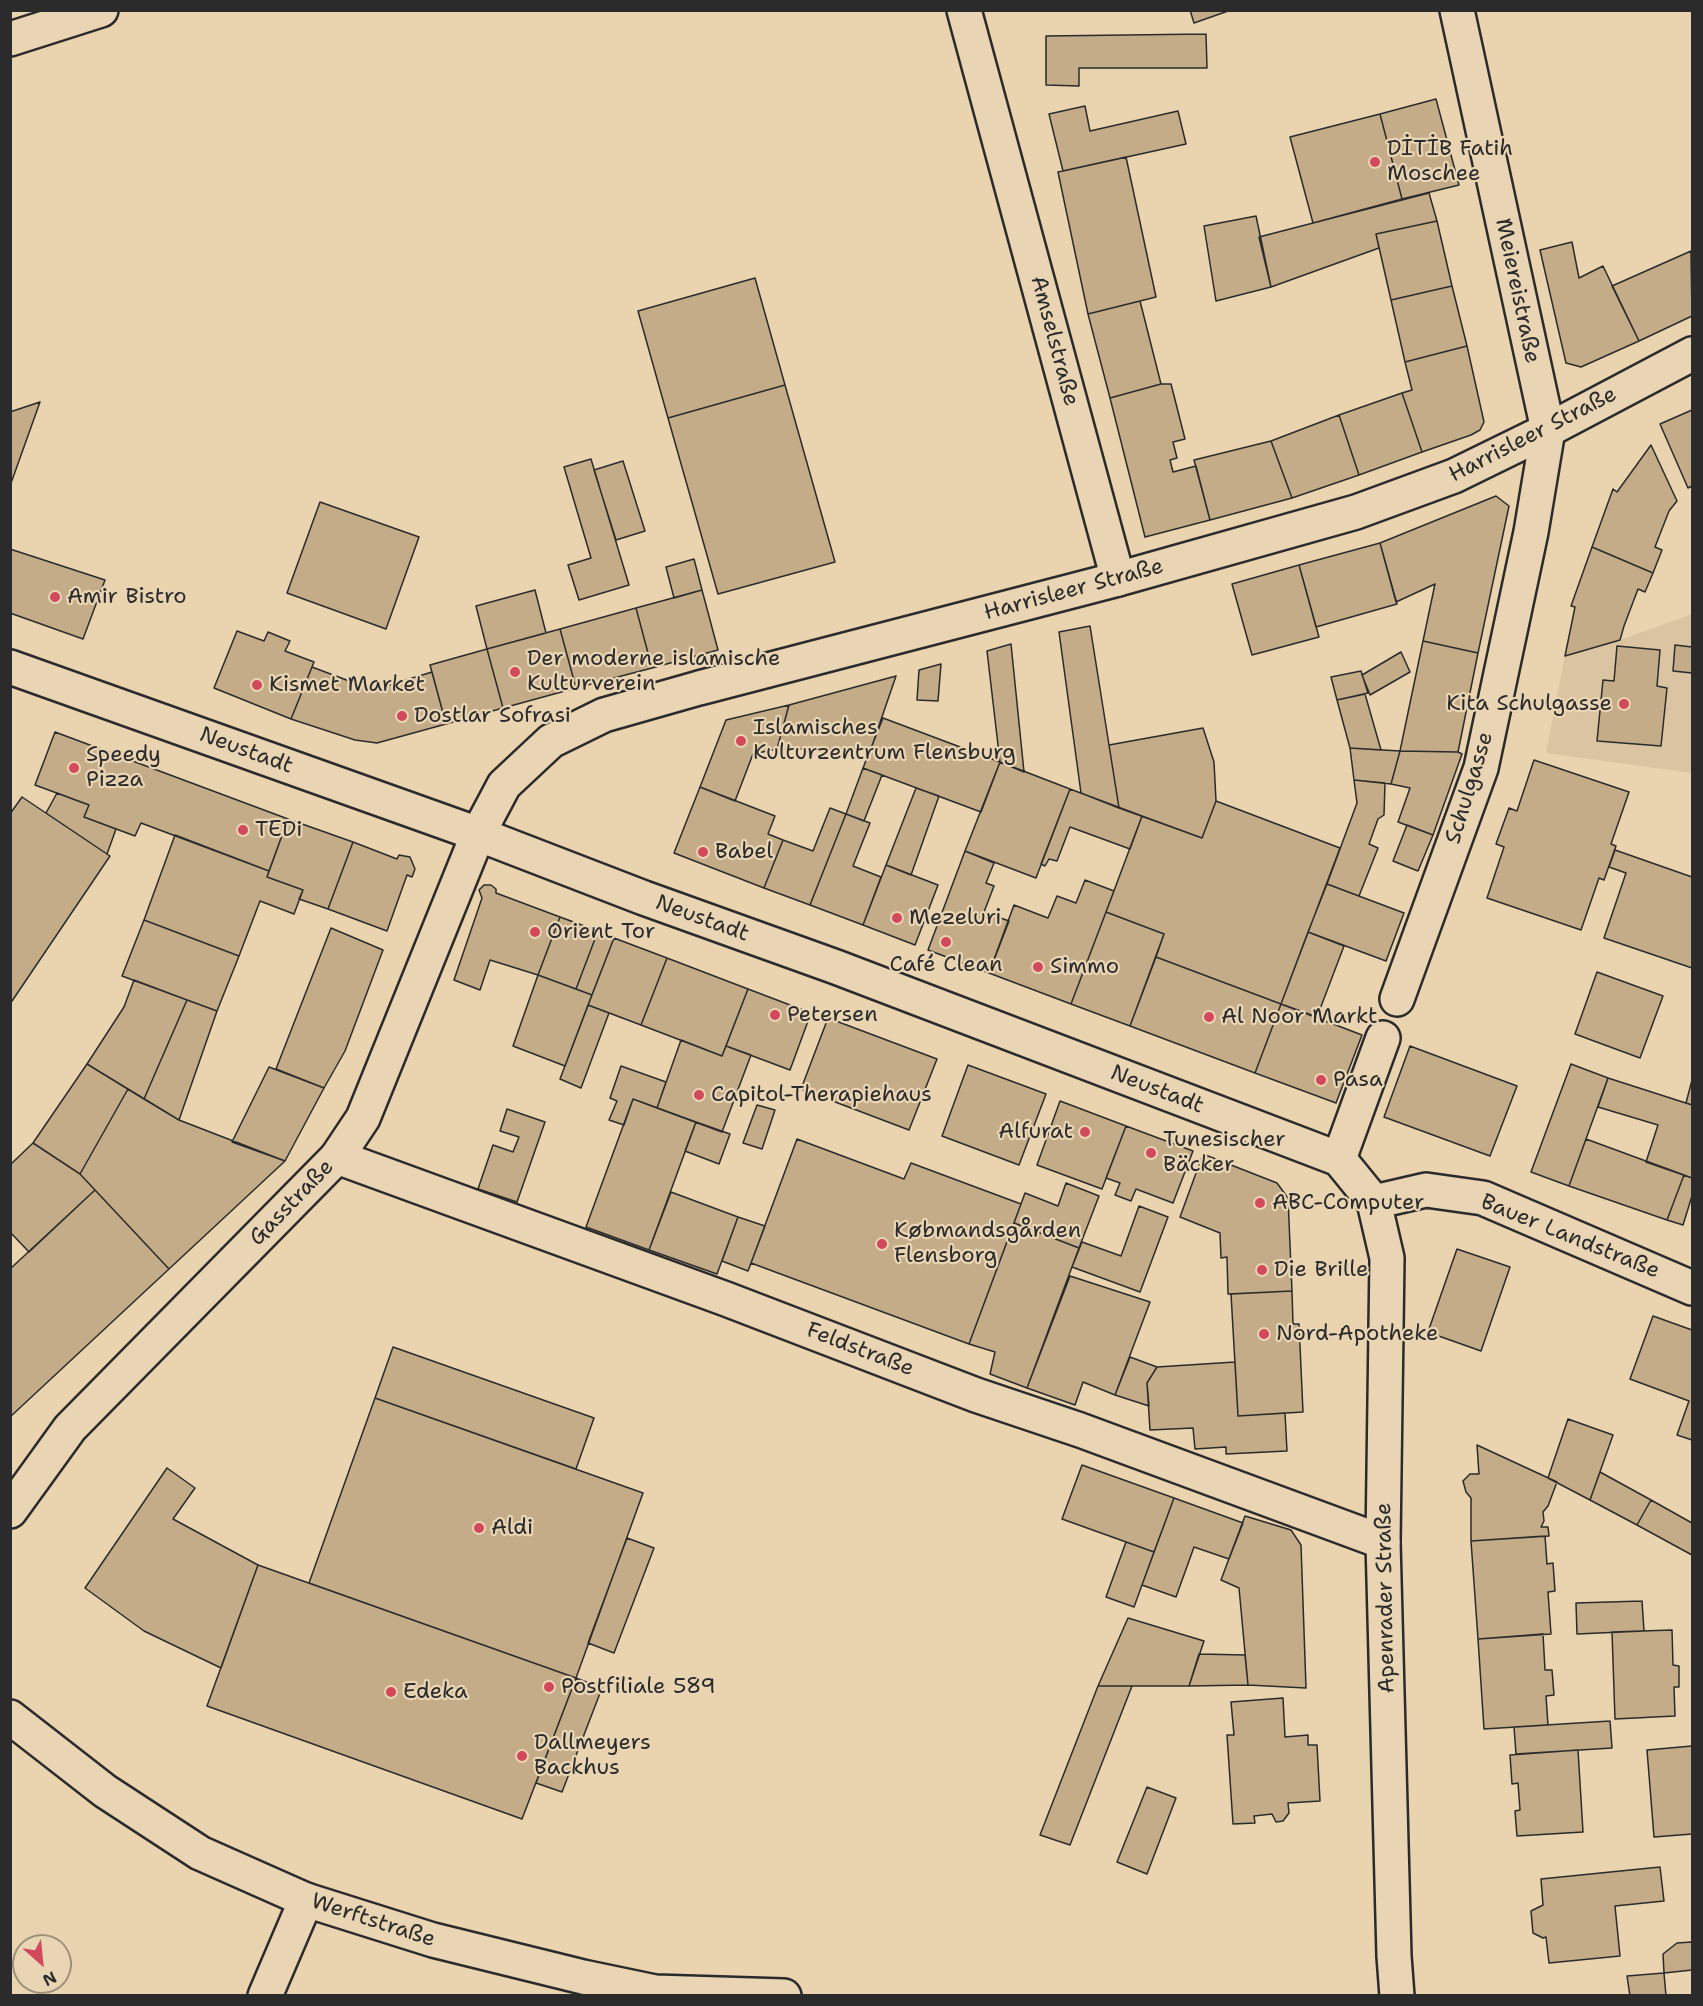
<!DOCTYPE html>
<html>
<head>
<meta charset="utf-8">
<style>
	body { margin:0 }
	#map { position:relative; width:1703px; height:2006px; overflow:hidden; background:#ead3af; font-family:"Shantell Sans",sans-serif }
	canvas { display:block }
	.frame { position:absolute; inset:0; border:12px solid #2b2b2b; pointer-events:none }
	.north { position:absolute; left:12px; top:1934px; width:60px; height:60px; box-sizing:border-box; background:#e9d4b3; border:2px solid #9d907d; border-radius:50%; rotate:153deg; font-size:16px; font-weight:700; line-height:24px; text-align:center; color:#2b2b2b }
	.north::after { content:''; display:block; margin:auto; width:21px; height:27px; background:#d1495b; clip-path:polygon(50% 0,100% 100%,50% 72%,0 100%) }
</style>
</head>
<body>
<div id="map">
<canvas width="1703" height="2006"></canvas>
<div class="frame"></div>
<div class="north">N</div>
</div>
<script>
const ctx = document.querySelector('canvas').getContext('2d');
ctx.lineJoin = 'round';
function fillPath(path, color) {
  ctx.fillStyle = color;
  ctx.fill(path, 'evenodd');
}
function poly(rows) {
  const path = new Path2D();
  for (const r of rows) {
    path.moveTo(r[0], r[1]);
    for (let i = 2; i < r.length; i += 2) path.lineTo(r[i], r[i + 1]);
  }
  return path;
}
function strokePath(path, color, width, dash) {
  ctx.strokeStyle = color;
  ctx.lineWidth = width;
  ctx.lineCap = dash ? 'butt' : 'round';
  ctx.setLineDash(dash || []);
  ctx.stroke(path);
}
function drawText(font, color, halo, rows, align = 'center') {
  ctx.font = font + ' "Shantell Sans",sans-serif';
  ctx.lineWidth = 4.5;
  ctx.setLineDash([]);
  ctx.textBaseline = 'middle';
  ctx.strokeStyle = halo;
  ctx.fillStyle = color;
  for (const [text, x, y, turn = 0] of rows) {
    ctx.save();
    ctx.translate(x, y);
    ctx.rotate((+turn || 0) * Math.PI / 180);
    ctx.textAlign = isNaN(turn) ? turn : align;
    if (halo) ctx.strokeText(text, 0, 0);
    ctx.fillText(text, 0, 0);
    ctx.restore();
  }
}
const built = poly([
	[1692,614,1692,773,1546,753,1565,656,1620,640]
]);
const building = poly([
	[1190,10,1231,10,1194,23,1190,10],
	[1206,34,1207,68,1079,68,1079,86,1046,85,1046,36,1206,34],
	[1436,99,1459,185,1402,199,1380,114,1436,99],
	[1085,106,1090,131,1178,111,1186,144,1063,171,1049,114,1085,106],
	[1380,114,1402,199,1313,223,1290,137,1380,114],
	[1126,157,1156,297,1088,314,1058,172,1126,157],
	[1429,193,1437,221,1376,234,1379,248,1271,287,1259,237,1429,193],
	[1256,216,1271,287,1216,301,1204,226,1256,216],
	[1437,221,1452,286,1391,300,1376,234,1437,221],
	[1572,242,1579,278,1603,266,1639,341,1581,367,1566,363,1540,250,1572,242],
	[1691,251,1692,316,1639,341,1612,286,1691,251],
	[755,278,785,385,668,418,638,311,755,278],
	[1452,286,1467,346,1405,362,1391,300,1452,286],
	[1140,301,1161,384,1110,398,1088,314,1140,301],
	[1467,346,1484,422,1480,430,1471,435,1422,452,1402,393,1412,390,1405,362,1467,346],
	[1161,384,1171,384,1185,439,1173,442,1177,458,1170,460,1173,472,1196,466,1210,520,1145,537,1110,398,1161,384],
	[785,385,835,562,718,594,668,418,785,385],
	[1402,393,1422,452,1359,475,1339,415,1402,393],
	[40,402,10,486,10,412,40,402],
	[1692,410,1692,486,1688,488,1660,424,1692,410],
	[1339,415,1359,475,1292,498,1271,441,1339,415],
	[1271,441,1292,498,1210,520,1194,460,1271,441],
	[1651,445,1677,501,1669,511,1655,547,1662,550,1653,573,1592,547,1613,489,1617,492,1651,445],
	[591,459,629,585,579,600,568,565,591,558,564,467,591,459],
	[623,461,645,531,616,540,594,470,623,461],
	[1496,496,1509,506,1478,653,1423,641,1435,584,1396,602,1380,543,1496,496],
	[320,502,419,537,386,629,287,593,320,502],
	[1380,543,1397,604,1316,627,1299,565,1380,543],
	[1592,547,1653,573,1645,592,1638,589,1624,626,1620,640,1565,656,1575,607,1571,606,1592,547],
	[10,549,105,580,83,639,10,613,10,549],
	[694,559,702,590,674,598,666,567,694,559],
	[1299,565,1319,637,1252,655,1232,584,1299,565],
	[535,590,546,633,487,649,476,606,535,590],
	[702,590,718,650,652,668,636,608,702,590],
	[636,608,652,668,576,688,560,629,636,608],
	[1090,626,1109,745,1119,808,1081,793,1059,632,1090,626],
	[560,629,576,688,503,708,487,649,560,629],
	[237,631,264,641,268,632,290,641,285,651,314,662,291,719,214,688,237,631],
	[1423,641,1478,653,1458,752,1400,751,1423,641],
	[1011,644,1024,772,1000,762,987,651,1011,644],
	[1675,645,1692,647,1692,673,1673,671,1675,645],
	[1617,646,1660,650,1657,686,1667,688,1661,746,1597,741,1603,680,1614,681,1617,646],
	[487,649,503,708,446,724,430,665,487,649],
	[1401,652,1410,672,1370,695,1362,675,1401,652],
	[941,664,938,701,917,700,919,670,941,664],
	[312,667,373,690,432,672,446,724,377,743,355,740,291,719,312,667],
	[1361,671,1368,693,1337,700,1331,677,1361,671],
	[896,676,871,749,777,749,789,705,896,676],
	[1365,694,1381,750,1350,748,1337,700,1365,694],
	[789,705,777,749,753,754,735,801,700,787,726,720,789,705],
	[883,718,1000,762,981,812,863,768,883,718],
	[1203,728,1214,762,1216,801,1202,838,1119,808,1109,745,1203,728],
	[55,732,288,819,269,871,141,823,135,836,84,817,89,805,35,785,55,732],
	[1350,748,1400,751,1391,784,1354,780,1350,748],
	[1400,751,1458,752,1462,754,1433,835,1398,822,1410,788,1391,784,1400,751],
	[1534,760,1629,792,1611,844,1616,846,1604,880,1599,878,1581,930,1487,898,1504,847,1496,844,1509,808,1517,811,1534,760],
	[1000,762,1070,789,1036,878,965,851,1000,762],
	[863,768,882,775,864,821,846,814,863,768],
	[1354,780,1385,783,1384,815,1378,819,1369,844,1378,848,1359,896,1327,884,1357,803,1354,780],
	[700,787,775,816,768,834,783,840,764,888,674,853,700,787],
	[916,788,939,796,911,875,886,865,916,788],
	[1070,789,1142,816,1130,849,1070,827,1057,861,1049,859,1045,866,1041,864,1070,789],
	[57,793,89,805,84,817,116,829,107,854,46,813,57,793],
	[22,797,110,856,10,1004,10,814,22,797],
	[1216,801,1340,848,1281,1004,1156,957,1164,934,1106,912,1142,816,1202,838,1216,801],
	[830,808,846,814,810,905,764,888,783,840,813,851,830,808],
	[846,814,870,823,853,866,881,877,863,925,810,905,846,814],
	[288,819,353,842,328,909,299,899,303,890,267,877,288,819],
	[1407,825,1433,835,1418,871,1393,861,1407,825],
	[175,835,269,871,267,877,303,890,294,914,260,901,239,956,144,920,175,835],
	[353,842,397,859,399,855,410,857,415,869,412,877,407,875,387,931,328,909,353,842],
	[1615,850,1692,877,1692,968,1604,938,1626,873,1609,867,1615,850],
	[965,851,994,863,986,883,994,886,984,912,1009,921,989,973,928,950,965,851],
	[886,865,938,885,915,945,863,925,886,865],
	[1085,880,1114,891,1071,1004,989,973,1014,905,1048,918,1057,896,1076,903,1085,880],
	[1327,884,1404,913,1386,961,1308,932,1327,884],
	[484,885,491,885,496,889,496,893,560,917,538,975,490,960,480,990,454,980,482,898,479,890,484,885],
	[1106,912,1164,934,1130,1026,1071,1004,1106,912],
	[560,917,598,931,576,989,538,975,560,917],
	[144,920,239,956,217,1011,122,976,144,920],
	[331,928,383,950,345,1051,324,1088,276,1069,331,928],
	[598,931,614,938,592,995,576,989,598,931],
	[1308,932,1344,946,1317,1017,1281,1004,1308,932],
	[614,938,667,958,641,1025,588,1005,614,938],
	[1156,957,1281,1004,1255,1073,1130,1026,1156,957],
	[667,958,748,989,722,1056,641,1025,667,958],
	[1597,972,1663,996,1640,1058,1575,1034,1597,972],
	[538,975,592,995,565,1066,513,1046,538,975],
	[134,980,187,1000,144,1099,87,1064,124,1007,134,980],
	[748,989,811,1013,790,1070,726,1046,748,989],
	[187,1000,217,1011,179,1120,144,1099,187,1000],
	[1281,1004,1362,1035,1336,1103,1255,1073,1281,1004],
	[588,1005,609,1013,581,1088,560,1079,588,1005],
	[828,1018,937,1059,909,1130,801,1089,828,1018],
	[681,1040,722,1056,726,1046,751,1055,722,1132,657,1108,681,1040],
	[1410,1046,1517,1086,1490,1156,1384,1117,1410,1046],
	[87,1064,128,1089,80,1174,33,1143,87,1064],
	[1571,1064,1608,1078,1569,1186,1531,1172,1571,1064],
	[968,1065,1046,1094,1019,1165,942,1136,968,1065],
	[621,1066,666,1082,657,1108,633,1099,624,1125,609,1120,617,1101,610,1098,621,1066],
	[269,1067,324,1088,285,1161,232,1142,269,1067],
	[1608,1078,1692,1105,1692,1178,1646,1162,1658,1125,1598,1107,1608,1078],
	[1692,1080,1692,1105,1686,1103,1692,1080],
	[128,1089,179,1120,285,1161,169,1269,80,1174,128,1089],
	[633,1099,696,1122,649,1250,586,1227,633,1099],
	[1060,1101,1126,1126,1102,1189,1037,1165,1060,1101],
	[757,1105,775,1110,762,1149,743,1143,757,1105],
	[507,1109,545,1122,517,1202,478,1189,493,1145,513,1152,519,1137,500,1131,507,1109],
	[696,1122,730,1134,719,1164,685,1151,696,1122],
	[1126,1126,1193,1151,1173,1203,1136,1189,1131,1201,1115,1195,1120,1183,1106,1178,1126,1126],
	[797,1139,904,1179,911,1163,1021,1204,969,1344,751,1263,797,1139],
	[1586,1139,1684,1175,1667,1220,1569,1186,1586,1139],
	[33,1143,80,1174,95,1190,29,1252,10,1232,10,1165,33,1143],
	[1203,1154,1277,1183,1288,1198,1292,1291,1228,1294,1227,1257,1221,1258,1220,1233,1180,1217,1203,1154],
	[1684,1175,1692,1178,1692,1196,1683,1225,1667,1220,1684,1175],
	[1066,1183,1099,1196,1079,1248,1014,1223,1025,1193,1058,1206,1066,1183],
	[95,1190,169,1269,10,1417,10,1269,95,1190],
	[671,1192,738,1217,717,1274,649,1250,671,1192],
	[1139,1206,1168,1217,1140,1292,1072,1267,1082,1242,1121,1256,1139,1206],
	[738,1217,765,1226,748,1271,722,1261,738,1217],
	[1014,1223,1079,1248,1027,1388,990,1374,995,1352,969,1344,1014,1223],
	[1457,1249,1510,1267,1481,1351,1433,1334,1429,1329,1457,1249],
	[1070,1276,1150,1302,1115,1395,1083,1382,1075,1405,1027,1388,1070,1276],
	[1292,1291,1293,1324,1299,1324,1303,1412,1238,1416,1231,1294,1292,1291],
	[1653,1316,1692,1330,1692,1440,1677,1435,1689,1401,1630,1379,1653,1316],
	[393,1347,594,1418,576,1469,375,1398,393,1347],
	[1130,1357,1157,1367,1147,1383,1149,1406,1115,1395,1130,1357],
	[1235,1362,1238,1416,1285,1413,1287,1451,1226,1454,1226,1447,1195,1449,1193,1428,1150,1430,1147,1383,1157,1367,1235,1362],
	[375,1398,643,1493,576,1678,309,1583,375,1398],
	[1568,1419,1613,1435,1590,1500,1548,1478,1568,1419],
	[1477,1445,1557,1482,1548,1506,1543,1512,1544,1521,1541,1527,1548,1527,1549,1536,1471,1541,1471,1498,1466,1492,1463,1481,1470,1474,1479,1474,1477,1445],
	[1082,1465,1174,1498,1154,1552,1062,1519,1082,1465],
	[167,1468,195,1488,173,1519,258,1565,221,1668,144,1631,85,1588,167,1468],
	[1600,1472,1651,1500,1637,1525,1590,1500,1600,1472],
	[1174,1498,1243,1523,1229,1559,1194,1547,1176,1597,1142,1585,1174,1498],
	[1651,1500,1692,1523,1692,1555,1637,1525,1651,1500],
	[1245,1516,1291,1530,1301,1545,1306,1688,1248,1685,1239,1588,1221,1580,1245,1516],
	[1545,1536,1547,1564,1553,1563,1555,1591,1548,1592,1551,1634,1478,1639,1471,1541,1545,1536],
	[627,1538,654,1548,614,1653,588,1643,627,1538],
	[1126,1542,1154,1552,1134,1607,1106,1597,1126,1542],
	[258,1565,576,1678,522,1819,207,1706,258,1565],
	[1642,1601,1644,1631,1577,1634,1576,1603,1642,1601],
	[1128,1618,1204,1641,1189,1686,1098,1686,1128,1618],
	[1672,1630,1673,1665,1679,1666,1679,1687,1674,1687,1675,1716,1615,1719,1612,1632,1672,1630],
	[1543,1634,1545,1670,1552,1670,1554,1695,1546,1696,1548,1725,1484,1729,1478,1639,1543,1634],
	[1199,1654,1245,1655,1248,1685,1189,1686,1199,1654],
	[576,1678,602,1688,562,1792,536,1783,576,1678],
	[1098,1686,1132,1686,1070,1845,1040,1835,1098,1686],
	[1283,1698,1285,1737,1308,1735,1308,1745,1317,1745,1320,1801,1288,1803,1289,1813,1283,1821,1276,1822,1272,1814,1254,1816,1255,1823,1233,1824,1227,1735,1234,1735,1231,1702,1283,1698],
	[1610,1721,1612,1748,1516,1754,1514,1727,1610,1721],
	[1692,1746,1692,1834,1654,1837,1647,1750,1692,1746],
	[1578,1750,1583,1832,1517,1836,1515,1811,1520,1810,1518,1783,1512,1784,1510,1755,1578,1750],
	[1147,1787,1176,1798,1147,1874,1117,1862,1147,1787],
	[1660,1867,1664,1901,1615,1906,1620,1956,1549,1963,1546,1937,1543,1938,1533,1933,1531,1911,1543,1905,1541,1879,1660,1867],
	[1692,1942,1692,1970,1664,1973,1663,1954,1677,1943,1692,1942],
	[1664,1973,1666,1996,1630,1996,1627,1976,1664,1973]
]);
const street = poly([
	[964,10,1118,579],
	[10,39,101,10],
	[1397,999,1481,768,1531,532,1548,430,1457,10],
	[337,1157,726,1299,976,1395,1080,1430,1383,1542],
	[1339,1159,1383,1038],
	[1374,1202,1426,1190,1483,1198,1692,1288],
	[265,1996,306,1900]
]);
const secondary = poly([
	[10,667,478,834,644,898,836,967,1339,1159,1374,1202,1387,1258,1383,1542,1394,1956,1397,1996],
	[10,1511,70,1428,337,1157,363,1118,478,834,504,785,551,741,604,715,699,688,1118,579,1356,512,1454,476,1548,430,1692,354],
	[10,1717,105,1791,200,1853,306,1900,433,1940,583,1977,655,1992,784,1996]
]);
const markers = [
	[1375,162,6,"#d1495b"],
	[55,597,6,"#d1495b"],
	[515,672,6,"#d1495b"],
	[257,685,6,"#d1495b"],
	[1624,704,6,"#d1495b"],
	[402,716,6,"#d1495b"],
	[741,741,6,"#d1495b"],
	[74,768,6,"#d1495b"],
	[243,830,6,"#d1495b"],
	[703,852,6,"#d1495b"],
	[897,918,6,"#d1495b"],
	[535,932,6,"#d1495b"],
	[946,942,6,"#d1495b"],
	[1038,967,6,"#d1495b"],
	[775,1015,6,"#d1495b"],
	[1209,1017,6,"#d1495b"],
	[1321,1080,6,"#d1495b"],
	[699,1095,6,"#d1495b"],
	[1085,1132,6,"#d1495b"],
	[1151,1153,6,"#d1495b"],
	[1260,1203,6,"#d1495b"],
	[882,1244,6,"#d1495b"],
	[1262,1270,6,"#d1495b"],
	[1264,1334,6,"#d1495b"],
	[479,1528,6,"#d1495b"],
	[549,1687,6,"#d1495b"],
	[391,1692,6,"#d1495b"],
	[522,1756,6,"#d1495b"]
];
const poiNames = [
	["DİTİB Fatih",1387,149],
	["Moschee",1387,174],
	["Amir Bistro",67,597],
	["Der moderne islamische",527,659],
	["Kulturverein",527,684],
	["Kismet Market",269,685],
	["Kita Schulgasse",1612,704,"right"],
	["Dostlar Sofrasi",414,716],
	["Islamisches",753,728],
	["Kulturzentrum Flensburg",753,753],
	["Speedy",86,755],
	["Pizza",86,780],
	["TEDi",255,830],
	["Babel",715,852],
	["Mezeluri",909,918],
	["Orient Tor",547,932],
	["Café Clean",946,965,"center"],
	["Simmo",1050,967],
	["Petersen",787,1015],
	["Al Noor Markt",1221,1017],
	["Pasa",1333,1080],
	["Capitol-Therapiehaus",711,1095],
	["Alfurat",1073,1132,"right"],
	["Tunesischer",1163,1140],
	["Bäcker",1163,1165],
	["ABC-Computer",1272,1203],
	["Købmandsgården",894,1231],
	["Flensborg",894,1256],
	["Die Brille",1274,1270],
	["Nord-Apotheke",1276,1334],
	["Aldi",491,1528],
	["Postfiliale 589",561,1687],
	["Edeka",403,1692],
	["Dallmeyers",534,1743],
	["Backhus",534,1768]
];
const streetNames = [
	["Meiereistraße",1517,291,78],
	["Amselstraße",1054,341,75],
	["Harrisleer Straße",1533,435,-27],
	["Harrisleer Straße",1074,590,-15],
	["Neustadt",246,751,20],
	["Schulgasse",1470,788,-73],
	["Neustadt",702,919,20],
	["Neustadt",1157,1090,21],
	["Gasstraße",292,1203,-46],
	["Bauer Landstraße",1570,1237,22],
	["Feldstraße",860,1350,21],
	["Apenrader Straße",1386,1598,-91],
	["Werftstraße",373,1921,18]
];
fillPath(built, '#dac4a1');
fillPath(building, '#c3ac87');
strokePath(building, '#2b2b2b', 1.5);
strokePath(street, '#2b2b2b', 38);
strokePath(secondary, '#2b2b2b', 38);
strokePath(street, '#e9d4b3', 33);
strokePath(secondary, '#e9d4b3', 33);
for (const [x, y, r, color] of markers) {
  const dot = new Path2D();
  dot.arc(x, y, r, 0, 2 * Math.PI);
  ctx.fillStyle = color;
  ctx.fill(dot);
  strokePath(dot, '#e9d4b3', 2);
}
drawText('22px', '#2b2b2b', '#e9d4b3', poiNames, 'left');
drawText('22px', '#2b2b2b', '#e9d4b3', streetNames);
</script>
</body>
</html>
